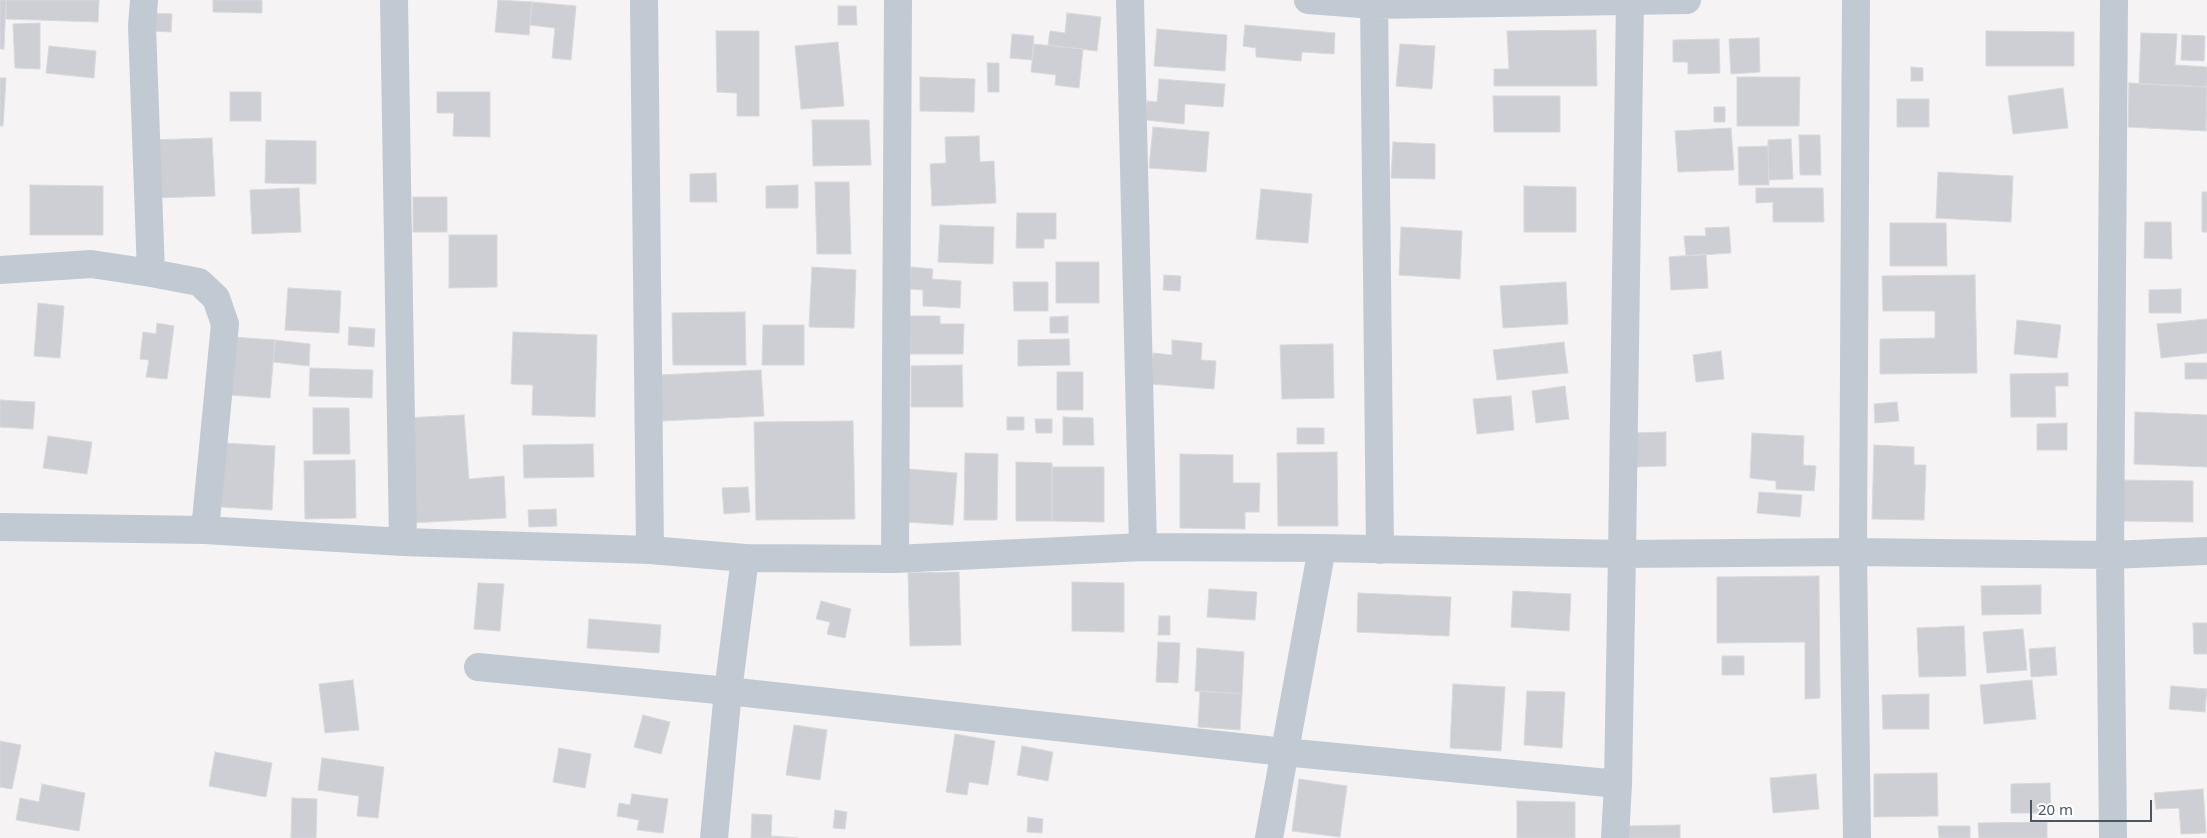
<!DOCTYPE html>
<html>
<head>
<meta charset="utf-8">
<style>
	body { margin:0 }
	#map { position:relative; width:2207px; height:838px; overflow:hidden; background:#f5f3f3; font-family:"Noto Sans",sans-serif }
	canvas { display:block }
	.scale { position:absolute; left:2030px; top:800px; width:122px; height:22px; box-sizing:border-box; border:2px solid #4a5661; border-top:0; padding-left:6px; font-size:15px; line-height:18px; white-space:nowrap; color:#4a5661; -webkit-text-stroke:4px #fff; paint-order:stroke }
</style>
</head>
<body>
<div id="map">
<canvas width="2207" height="838"></canvas>
<div class="scale">20 m</div>
</div>
<script>
const ctx = document.querySelector('canvas').getContext('2d');
ctx.lineJoin = 'round';
function fillPath(path, color) {
  ctx.fillStyle = color;
  ctx.fill(path, 'evenodd');
}
function poly(rows) {
  const path = new Path2D();
  for (const r of rows) {
    path.moveTo(r[0], r[1]);
    for (let i = 2; i < r.length; i += 2) path.lineTo(r[i], r[i + 1]);
  }
  return path;
}
function strokePath(path, color, width, dash) {
  ctx.strokeStyle = color;
  ctx.lineWidth = width;
  ctx.lineCap = dash ? 'butt' : 'round';
  ctx.setLineDash(dash || []);
  ctx.stroke(path);
}
const building = poly([
	[0,0,6,0,4,49,0,49,0,0],
	[6,0,99,0,98,22,6,19,6,0],
	[213,0,262,0,262,13,213,12,213,0],
	[498,0,532,2,529,35,495,32,498,0],
	[532,2,576,6,571,60,552,58,555,28,530,25,532,2],
	[838,6,856,6,857,25,838,25,838,6],
	[153,13,172,14,171,32,152,31,153,13],
	[1067,13,1101,17,1097,51,1048,45,1050,31,1065,33,1067,13],
	[40,23,40,69,15,68,13,24,40,23],
	[1245,25,1335,33,1334,54,1302,52,1301,61,1256,57,1256,48,1243,46,1245,25],
	[1157,29,1227,35,1225,71,1154,66,1157,29],
	[1596,30,1597,86,1494,86,1494,69,1509,69,1507,31,1596,30],
	[716,31,759,31,759,116,737,116,737,93,717,92,716,31],
	[1986,31,2074,32,2074,66,1986,66,1986,31],
	[2141,33,2177,34,2175,65,2207,67,2207,87,2139,84,2141,33],
	[1012,34,1034,36,1032,60,1010,58,1012,34],
	[2182,35,2205,36,2204,61,2181,60,2182,35],
	[1759,38,1760,72,1731,74,1729,39,1759,38],
	[1719,39,1720,73,1688,74,1688,62,1673,62,1673,40,1719,39],
	[838,42,844,106,801,109,795,46,838,42],
	[1034,44,1083,49,1079,88,1055,85,1056,75,1031,72,1034,44],
	[1400,44,1435,46,1432,89,1396,86,1400,44],
	[49,46,96,51,94,78,46,73,49,46],
	[987,63,999,63,999,92,988,92,987,63],
	[1911,67,1923,68,1923,81,1911,81,1911,67],
	[920,77,975,79,974,112,920,111,920,77],
	[1737,77,1800,77,1799,126,1737,126,1737,77],
	[0,78,6,78,3,126,0,126,0,78],
	[1159,79,1225,84,1223,107,1185,104,1184,124,1146,120,1147,101,1157,102,1159,79],
	[2129,83,2207,87,2206,131,2128,127,2129,83],
	[2063,88,2068,128,2013,134,2008,96,2063,88],
	[230,92,261,92,261,121,230,121,230,92],
	[437,92,490,92,490,137,453,136,454,113,437,113,437,92],
	[1493,96,1560,96,1560,132,1494,132,1493,96],
	[1897,99,1929,99,1929,127,1897,127,1897,99],
	[1714,107,1725,107,1725,122,1714,122,1714,107],
	[812,120,869,120,871,165,813,166,812,120],
	[1153,127,1209,132,1206,172,1149,168,1153,127],
	[1731,128,1734,170,1678,172,1675,131,1731,128],
	[1799,135,1820,135,1821,175,1800,175,1799,135],
	[979,136,980,162,994,161,996,203,932,206,930,164,946,163,945,137,979,136],
	[212,138,215,196,154,198,151,140,212,138],
	[1791,139,1793,179,1769,180,1768,140,1791,139],
	[266,140,316,141,316,184,265,183,266,140],
	[1393,142,1435,144,1435,179,1391,178,1393,142],
	[1768,146,1769,185,1739,185,1738,147,1768,146],
	[1938,172,2013,176,2011,222,1936,218,1938,172],
	[716,173,717,202,690,202,690,174,716,173],
	[815,182,849,182,851,254,817,254,815,182],
	[30,185,103,186,103,235,30,235,30,185],
	[798,185,798,208,766,208,766,186,798,185],
	[1524,186,1576,187,1576,232,1524,232,1524,186],
	[299,188,301,232,252,234,250,190,299,188],
	[1756,188,1823,188,1824,222,1773,222,1773,202,1756,203,1756,188],
	[1261,189,1312,194,1308,243,1256,239,1261,189],
	[2202,192,2207,192,2207,232,2202,232,2202,192],
	[413,197,447,197,447,232,413,232,413,197],
	[1017,213,1056,213,1056,239,1044,239,1044,248,1016,248,1017,213],
	[2145,222,2171,222,2172,259,2144,258,2145,222],
	[1890,223,1946,223,1947,266,1890,266,1890,223],
	[940,225,994,227,993,264,938,262,940,225],
	[1401,227,1462,231,1460,279,1399,275,1401,227],
	[1729,227,1731,253,1686,256,1684,236,1706,236,1705,228,1729,227],
	[449,235,497,235,497,287,449,288,449,235],
	[1706,254,1708,288,1671,290,1669,257,1706,254],
	[1056,262,1099,262,1099,303,1056,303,1056,262],
	[812,267,856,270,854,328,809,327,812,267],
	[911,267,933,269,932,279,961,281,960,308,923,306,923,290,910,289,911,267],
	[1164,275,1181,276,1180,291,1163,290,1164,275],
	[1975,275,1977,373,1880,374,1880,339,1935,338,1935,311,1883,311,1882,276,1975,275],
	[1013,282,1048,282,1048,311,1014,311,1013,282],
	[1566,282,1568,324,1503,328,1500,286,1566,282],
	[288,288,341,291,339,333,285,330,288,288],
	[2181,289,2181,313,2149,313,2149,290,2181,289],
	[38,303,64,306,60,358,34,356,38,303],
	[745,312,746,365,673,365,672,313,745,312],
	[910,316,940,316,940,324,964,324,963,354,910,354,910,316],
	[1068,316,1068,333,1050,333,1050,317,1068,316],
	[2207,319,2207,353,2161,358,2157,324,2207,319],
	[2017,320,2061,325,2057,358,2014,354,2017,320],
	[157,323,174,326,167,379,146,377,149,360,140,359,143,332,156,334,157,323],
	[763,325,804,325,804,365,762,365,763,325],
	[349,327,375,329,374,347,348,345,349,327],
	[513,332,597,335,595,417,532,415,533,385,511,384,513,332],
	[233,337,275,340,270,398,229,395,233,337],
	[1069,339,1070,365,1018,366,1018,340,1069,339],
	[275,340,310,344,309,366,273,362,275,340],
	[1172,340,1202,343,1201,360,1216,361,1214,389,1151,384,1153,353,1172,355,1172,340],
	[1564,342,1568,373,1497,380,1493,350,1564,342],
	[1333,344,1334,398,1282,399,1280,345,1333,344],
	[1721,351,1724,379,1696,382,1693,355,1721,351],
	[2185,363,2207,363,2207,379,2185,379,2185,363],
	[962,365,963,407,911,407,911,366,962,365],
	[310,368,373,370,372,398,309,396,310,368],
	[761,370,764,416,662,421,660,375,761,370],
	[1057,372,1083,372,1083,410,1057,410,1057,372],
	[2068,373,2068,386,2055,386,2056,417,2011,417,2010,374,2068,373],
	[1565,386,1569,419,1536,423,1532,391,1565,386],
	[1511,396,1514,430,1477,434,1473,399,1511,396],
	[0,400,35,402,33,429,0,427,0,400],
	[1897,402,1899,421,1875,423,1874,404,1897,402],
	[313,408,349,408,350,454,313,454,313,408],
	[2135,412,2207,415,2207,467,2134,464,2135,412],
	[464,415,469,479,504,476,506,518,410,523,403,418,464,415],
	[1007,417,1024,417,1024,430,1007,430,1007,417],
	[1063,417,1093,418,1094,445,1063,445,1063,417],
	[1035,419,1052,419,1052,433,1036,433,1035,419],
	[853,421,855,519,756,520,754,422,853,421],
	[2067,423,2067,450,2037,450,2037,424,2067,423],
	[1297,428,1324,428,1324,444,1297,444,1297,428],
	[1666,432,1666,466,1633,467,1632,433,1666,432],
	[1752,433,1804,436,1803,465,1816,466,1814,491,1776,489,1776,481,1750,478,1752,433],
	[48,436,92,442,87,474,43,468,48,436],
	[224,443,275,446,272,510,221,507,224,443],
	[593,444,594,477,524,478,523,445,593,444],
	[1874,445,1914,447,1914,465,1926,465,1924,520,1872,519,1874,445],
	[1337,452,1338,526,1278,526,1277,453,1337,452],
	[965,453,998,454,997,520,964,520,965,453],
	[1180,454,1233,455,1233,483,1260,483,1259,512,1245,512,1245,529,1180,528,1180,454],
	[355,460,356,518,305,519,304,461,355,460],
	[1016,462,1052,463,1052,521,1016,521,1016,462],
	[1052,467,1104,467,1104,522,1052,521,1052,467],
	[909,469,957,473,953,525,905,522,909,469],
	[2119,480,2193,481,2193,522,2119,521,2119,480],
	[748,487,750,512,724,514,722,488,748,487],
	[1759,492,1802,495,1800,517,1757,513,1759,492],
	[556,509,557,526,529,527,528,510,556,509],
	[959,572,961,645,910,646,908,573,959,572],
	[1819,576,1820,698,1805,699,1805,642,1717,643,1717,577,1819,576],
	[1072,582,1124,583,1124,632,1072,631,1072,582],
	[478,583,504,584,500,631,474,629,478,583],
	[2041,585,2041,614,1982,615,1981,586,2041,585],
	[1209,589,1257,592,1255,620,1207,617,1209,589],
	[1513,591,1571,594,1569,631,1511,627,1513,591],
	[1358,593,1451,597,1449,636,1357,632,1358,593],
	[821,601,851,609,845,638,827,634,830,622,816,619,821,601],
	[1159,616,1170,616,1170,635,1158,635,1159,616],
	[589,619,661,625,659,653,587,648,589,619],
	[2193,623,2207,623,2207,654,2194,654,2193,623],
	[1964,626,1966,676,1919,677,1917,628,1964,626],
	[2023,629,2027,670,1987,673,1983,632,2023,629],
	[1158,642,1180,643,1178,683,1156,682,1158,642],
	[2055,647,2057,675,2031,677,2029,649,2055,647],
	[1197,648,1244,652,1242,694,1195,691,1197,648],
	[1722,656,1744,656,1744,675,1722,675,1722,656],
	[353,680,359,730,325,733,319,684,353,680],
	[2032,680,2036,719,1984,724,1980,685,2032,680],
	[1453,684,1505,687,1501,751,1450,748,1453,684],
	[2171,686,2207,689,2205,712,2169,709,2171,686],
	[1200,691,1242,694,1240,730,1198,727,1200,691],
	[1527,691,1565,692,1562,748,1524,745,1527,691],
	[1929,694,1929,729,1883,729,1882,695,1929,694],
	[643,715,670,722,661,754,634,747,643,715],
	[794,725,827,730,820,780,786,775,794,725],
	[955,734,995,741,988,785,969,782,967,795,946,792,955,734],
	[0,741,21,745,12,789,0,787,0,741],
	[1022,746,1053,752,1048,781,1017,775,1022,746],
	[559,748,591,754,585,788,553,782,559,748],
	[215,752,272,763,266,797,209,786,215,752],
	[322,758,384,767,378,818,357,816,359,796,318,790,322,758],
	[1937,773,1938,816,1874,817,1874,774,1937,773],
	[1816,774,1819,809,1773,813,1770,778,1816,774],
	[1299,779,1347,786,1340,837,1292,831,1299,779],
	[2050,783,2051,813,2011,813,2011,784,2050,783],
	[42,784,85,793,79,831,16,820,20,798,39,802,42,784],
	[2203,789,2206,833,2181,834,2179,808,2156,809,2154,793,2203,789],
	[632,794,668,799,663,833,637,830,639,820,617,816,619,803,630,805,632,794],
	[292,798,317,799,316,838,291,838,292,798],
	[1517,801,1575,802,1575,838,1517,838,1517,801],
	[835,810,847,812,845,829,833,828,835,810],
	[752,814,772,815,771,836,798,838,751,838,752,814],
	[1028,817,1043,819,1042,833,1027,832,1028,817],
	[2047,822,2047,838,1979,838,1978,823,2047,822],
	[1680,825,1680,838,1627,838,1627,826,1680,825],
	[1938,826,1970,826,1970,838,1939,838,1938,826]
]);
const minor = poly([
	[394,0,403,542],
	[644,0,650,550],
	[1130,0,1143,547],
	[1308,0,1374,5,1687,0],
	[1374,0,1380,550],
	[1856,0,1853,552,1857,838],
	[0,270,91,264,151,273,142,26,144,0],
	[151,273,199,282,216,298,225,324,205,530],
	[0,527,205,530,403,542,650,550,745,558,895,559,1143,547,1322,548,1622,554,1853,552,2110,555,2207,551],
	[895,559,898,0],
	[478,667,728,691,1284,752,1618,784],
	[714,838,728,691,745,558],
	[1269,838,1322,548],
	[1615,838,1618,784,1622,554,1630,0],
	[2113,838,2110,555,2114,0]
]);
fillPath(building, '#cdcfd5');
strokePath(building, '#d7d9de', 1);
strokePath(minor, '#c1cad2', 28);
</script>
</body>
</html>
